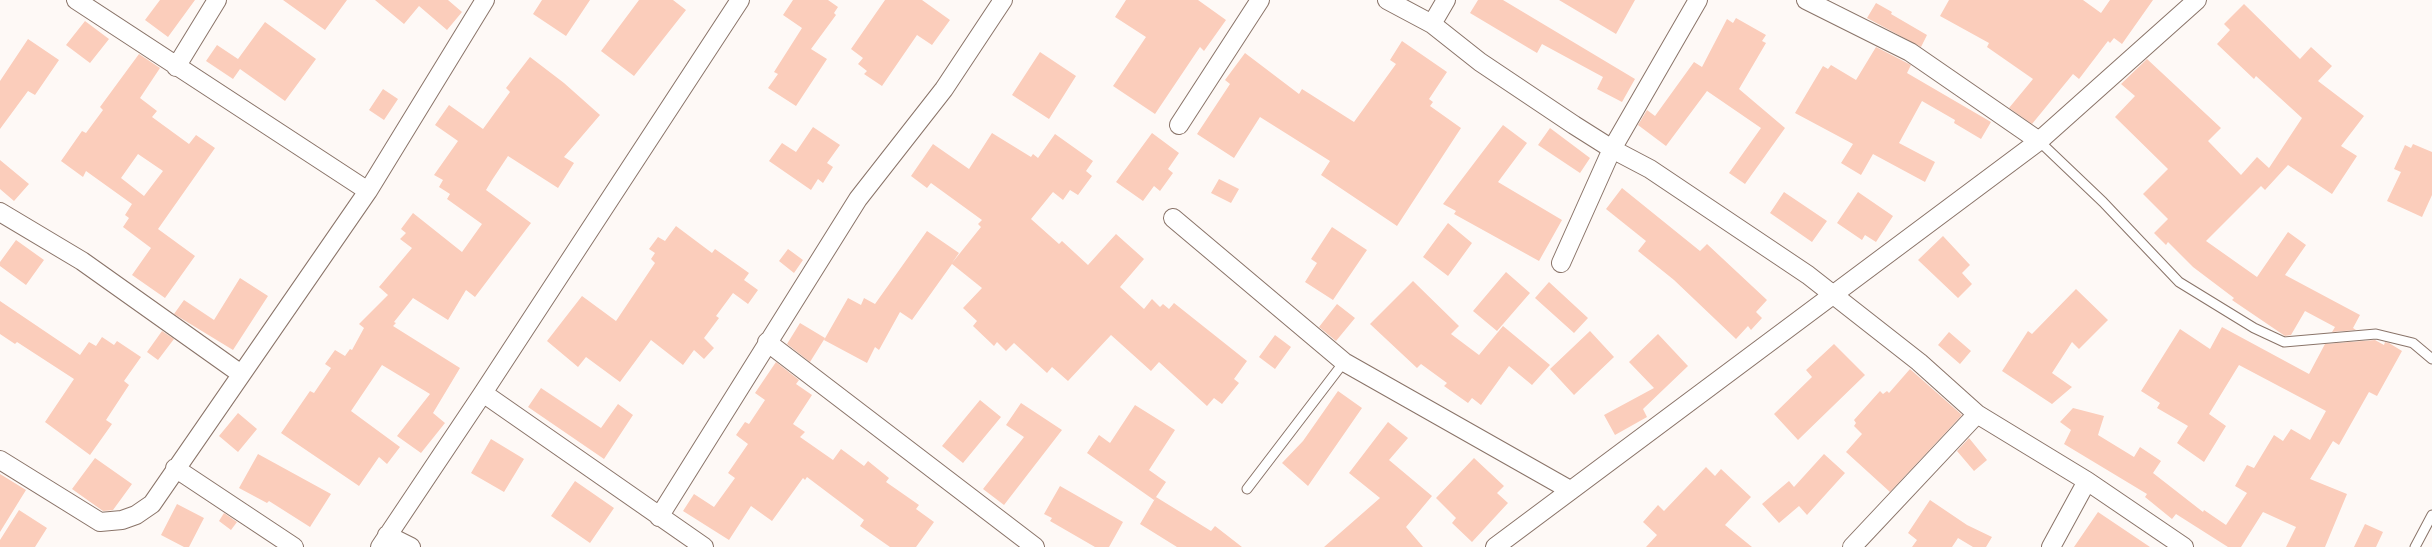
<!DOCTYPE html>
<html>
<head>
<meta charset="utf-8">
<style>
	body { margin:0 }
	canvas { display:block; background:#fef9f6 }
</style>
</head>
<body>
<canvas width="2432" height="547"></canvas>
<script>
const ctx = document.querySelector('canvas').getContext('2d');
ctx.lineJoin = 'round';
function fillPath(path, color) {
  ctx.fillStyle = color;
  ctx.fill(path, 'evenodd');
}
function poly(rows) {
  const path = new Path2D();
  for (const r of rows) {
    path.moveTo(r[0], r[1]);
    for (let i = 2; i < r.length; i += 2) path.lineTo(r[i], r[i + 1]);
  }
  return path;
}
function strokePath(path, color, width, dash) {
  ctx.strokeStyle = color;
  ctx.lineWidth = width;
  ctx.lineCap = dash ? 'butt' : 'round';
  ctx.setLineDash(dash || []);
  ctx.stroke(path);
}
const building = poly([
	[160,0,195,0,168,37,145,20],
	[283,0,347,0,325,30],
	[375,0,448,0,462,12,447,30,419,6,404,24],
	[542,0,590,0,566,36,533,14],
	[639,0,673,0,686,10,634,76,601,51],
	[793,0,828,0,838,7,834,13,836,15,811,49,827,59,796,106,768,88,778,74,774,72,802,28,783,15],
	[885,0,922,0,950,20,932,45,917,35,882,86,864,74,867,71,858,64,863,58,851,49],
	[1126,0,1198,0,1226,20,1204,51,1200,47,1155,114,1113,86,1146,37,1115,17],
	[1478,0,1503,0,1635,79,1622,102,1597,89,1603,77,1542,44,1537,53,1470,13],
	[1559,0,1635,0,1616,34],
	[1949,0,2083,0,2101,13,2110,0,2153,0,2122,44,2114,38,2110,43,2108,41,2079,79,2073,74,2032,124,2009,108,2033,79,1987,47,1989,43,1940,16],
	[1876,3,1892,12,1891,14,1927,35,1921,47,1867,18],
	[2244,4,2300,59,2311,47,2332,66,2318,81,2364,116,2341,146,2357,156,2332,194,2288,165,2265,190,2261,186,2206,241,2257,277,2288,232,2306,245,2285,275,2360,315,2353,328,2356,330,2332,332,2335,327,2305,311,2291,335,2285,336,2232,300,2234,298,2193,267,2168,242,2166,245,2154,233,2168,219,2143,194,2168,169,2115,117,2135,96,2121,84,2147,59,2221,128,2208,141,2241,175,2257,157,2269,168,2302,118,2256,76,2254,79,2217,44,2230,30,2224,24],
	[1736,18,1766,35,1762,41,1766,43,1739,89,1785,128,1745,184,1729,173,1761,128,1707,91,1666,146,1638,125,1647,110,1655,116,1694,62,1702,67,1727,19,1733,23],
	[85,21,109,39,90,63,66,45],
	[265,22,316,59,285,101,240,69,233,79,206,61,217,45,238,59],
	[28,39,59,60,35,95,28,91,0,129,0,81],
	[1402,41,1447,72,1429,99,1433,102,1430,106,1461,128,1397,226,1321,175,1330,161,1260,117,1234,158,1197,134,1230,84,1225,80,1245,53,1299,94,1302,89,1354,122,1396,64,1390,60],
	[1876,47,1911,65,1907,73,1991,122,1981,139,1954,123,1955,120,1922,101,1899,143,1935,162,1925,182,1873,154,1861,175,1841,163,1853,144,1795,113,1823,66,1828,69,1831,65,1856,80],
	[1040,52,1076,76,1049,119,1012,95],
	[139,54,160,68,140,98,157,111,152,117,189,144,196,135,215,148,158,229,195,256,165,298,132,275,151,248,123,227,129,218,125,215,132,204,86,171,83,177,61,161,82,131,86,133,103,110,100,107],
	[138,154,163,171,144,196,121,178],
	[530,57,564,83,600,115,564,157,574,163,558,188,508,156,492,180,486,190,531,223,475,297,466,290,448,320,413,298,394,322,396,323,393,326,460,368,433,413,445,423,421,453,397,436,430,394,382,365,351,411,400,447,387,464,379,457,359,486,281,433,310,391,314,393,331,368,325,364,335,350,345,356,350,349,352,350,364,328,359,324,388,295,379,287,412,248,400,239,406,233,401,229,413,213,462,252,482,224,447,199,450,194,439,187,443,180,434,175,458,141,435,125,449,105,483,129,510,92,506,88],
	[383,89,398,99,384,120,369,110],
	[1503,125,1527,143,1498,182,1562,220,1539,261,1454,214,1456,211,1443,204],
	[813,127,840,145,827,163,833,167,823,183,818,179,811,190,769,161,782,143,796,152],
	[1550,128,1590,158,1580,173,1538,145],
	[992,133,1031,157,1033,154,1038,158,1055,134,1093,161,1086,171,1092,176,1078,195,1070,190,1063,200,1053,192,1031,219,1059,244,1062,241,1088,265,1116,234,1144,259,1120,287,1144,309,1152,299,1160,307,1163,304,1169,309,1174,303,1247,361,1234,379,1239,383,1222,404,1214,398,1207,406,1159,362,1151,371,1111,335,1068,381,1052,367,1047,373,1014,343,1006,351,997,342,994,346,973,326,977,321,963,308,982,288,952,264,912,320,900,312,879,350,875,347,867,363,824,340,848,298,861,305,864,298,875,304,927,231,959,253,952,263,981,227,978,224,982,220,931,183,927,188,911,176,933,144,969,169],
	[1152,133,1179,153,1168,169,1173,173,1160,191,1154,186,1143,201,1116,182],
	[2413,144,2432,152,2432,195,2422,217,2387,201,2401,172,2394,169,2405,145,2411,148],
	[0,160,29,184,14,201,0,189],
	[1219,179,1239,189,1231,203,1211,193],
	[1622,188,1700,251,1707,244,1767,300,1756,312,1762,318,1751,330,1748,326,1736,339,1674,280,1638,251,1646,241,1606,209],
	[1784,192,1827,221,1812,242,1770,213],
	[1858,192,1893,216,1876,242,1865,235,1862,240,1837,223],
	[1448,223,1472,243,1448,276,1423,257],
	[676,226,712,253,715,249,749,273,744,280,758,290,748,304,733,293,716,316,719,318,704,338,714,348,704,359,694,350,683,365,651,340,620,382,586,357,578,367,547,341,582,296,616,321,655,263,651,259,655,253,649,249,658,237,665,241],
	[1332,227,1367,250,1333,300,1305,282,1317,263,1311,259],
	[1943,236,1970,265,1962,273,1972,284,1958,298,1918,260],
	[16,240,44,260,26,285,0,266,0,262],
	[788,249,803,260,794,273,779,261],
	[1506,272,1530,293,1497,331,1473,311],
	[240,278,268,296,233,350,174,314,184,300,214,320],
	[1413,281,1459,326,1451,334,1479,355,1503,326,1550,365,1532,385,1509,366,1481,405,1472,398,1468,403,1444,386,1447,383,1421,364,1417,368,1370,324],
	[1549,282,1588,318,1574,333,1535,298],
	[2076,289,2108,320,2079,349,2072,342,2052,373,2072,387,2052,404,2002,371,2028,331,2032,334],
	[0,301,80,355,89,342,96,346,102,337,114,345,117,341,141,357,124,381,129,385,106,420,112,424,90,455,45,422,74,379,17,342,15,344,0,334],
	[1337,304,1355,318,1336,341,1319,327],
	[800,323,825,338,810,362,787,344],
	[2222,327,2309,374,2325,344,2375,340,2384,345,2385,342,2389,343,2402,351,2377,396,2369,392,2339,445,2333,441,2310,479,2347,494,2325,547,2286,547,2296,527,2263,512,2241,547,2228,547,2176,514,2172,519,2145,497,2147,494,2064,444,2071,430,2060,422,2073,408,2104,416,2098,435,2134,457,2140,447,2161,461,2153,473,2203,512,2204,510,2226,525,2247,493,2235,486,2247,465,2254,468,2274,435,2283,441,2291,429,2310,440,2326,411,2239,365,2209,414,2226,426,2204,462,2177,443,2188,426,2157,408,2160,403,2141,391,2180,329,2210,349],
	[162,331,174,339,158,360,147,352],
	[1590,331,1614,357,1574,395,1550,369],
	[1949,332,1971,351,1960,364,1938,345],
	[1658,334,1688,366,1643,409,1647,417,1615,435,1604,415,1654,388,1629,362],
	[1275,335,1291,347,1275,369,1259,357],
	[1834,344,1865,375,1798,440,1774,414,1812,377,1806,370],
	[776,362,799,380,796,384,812,395,793,424,805,432,800,437,833,460,841,449,864,466,868,461,889,478,886,482,919,505,916,509,934,522,916,547,890,547,860,526,864,520,807,477,805,480,803,478,772,521,751,506,729,540,683,511,694,494,714,507,735,478,728,473,748,444,736,435,745,422,749,424,765,400,755,393],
	[1910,369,1962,415,1890,492,1846,452,1862,434,1854,426,1856,423,1854,420,1880,391,1883,394,1887,391,1889,393],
	[541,388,601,428,618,404,633,415,604,459,528,407],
	[1338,391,1362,408,1308,486,1282,463,1303,441],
	[980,400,1001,417,963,463,942,446],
	[1021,403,1062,430,1004,505,983,489,1024,437,1006,425],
	[1135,405,1175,430,1149,470,1166,482,1154,500,1087,453,1099,435,1110,443],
	[238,413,257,429,238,452,219,436],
	[1388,422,1408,438,1389,460,1432,496,1406,527,1423,547,1324,547,1380,498,1349,473],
	[1969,438,1987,460,1974,471,1957,451],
	[491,439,524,459,504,492,471,473],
	[258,454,331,494,310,527,269,501,267,503,239,488],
	[1824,454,1845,473,1807,515,1799,506,1779,523,1762,504,1789,481,1794,487],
	[95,458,132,484,113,510,103,511,72,489],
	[1474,458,1504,486,1497,493,1508,503,1472,542,1452,523,1456,518,1436,498],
	[1706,467,1715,476,1721,469,1751,497,1725,525,1752,547,1646,547,1657,535,1643,522,1658,505,1664,511],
	[0,474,26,490,0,532],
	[575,481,614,508,590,543,551,516],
	[1060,486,1123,522,1109,547,1095,547,1050,521,1052,518,1044,514],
	[1156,497,1211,531,1215,526,1242,547,1177,547,1140,524],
	[1930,500,1967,525,1992,537,1986,547,1973,547,1958,538,1952,547,1912,547,1917,540,1908,533],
	[177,504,204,518,189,547,184,547,161,535],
	[19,510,47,528,35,547,0,547,0,540],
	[2098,512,2150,547,2074,547],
	[224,513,237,522,231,530,219,521],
	[2365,524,2383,532,2376,547,2354,547]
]);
const service = poly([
	[2039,141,2103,202,2179,282,2254,328,2284,342,2376,334,2413,343,2432,359],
	[1247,489,1344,362],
	[2415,547,2432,515]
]);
const minor = poly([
	[76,0,368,191],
	[1387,0,1432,24,1480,62,1574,125,1612,149,1650,169,1808,275,1919,362,1977,414,2087,481,2184,547],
	[1806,0,1910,52,2039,141],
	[1432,24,1446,0],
	[176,67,217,0],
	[1179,125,1260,0],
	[0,212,82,261,241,374],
	[1173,218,1344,362,1570,490],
	[1561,263,1612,149,1698,0],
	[767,342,1035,547],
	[483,393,704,547],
	[0,460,100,522,122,520,136,515,152,504,368,191,485,0],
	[175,468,294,547],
	[659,517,858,199,944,89,1003,0],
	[387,535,411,547],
	[380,547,483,393,740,0],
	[1495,547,2039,141,2197,0],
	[1852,547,1977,414],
	[2051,547,2087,481]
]);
fillPath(building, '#fbcdbb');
strokePath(service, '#8a7469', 11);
strokePath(minor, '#8a7469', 20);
strokePath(service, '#fff', 9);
strokePath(minor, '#fff', 18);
</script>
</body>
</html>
